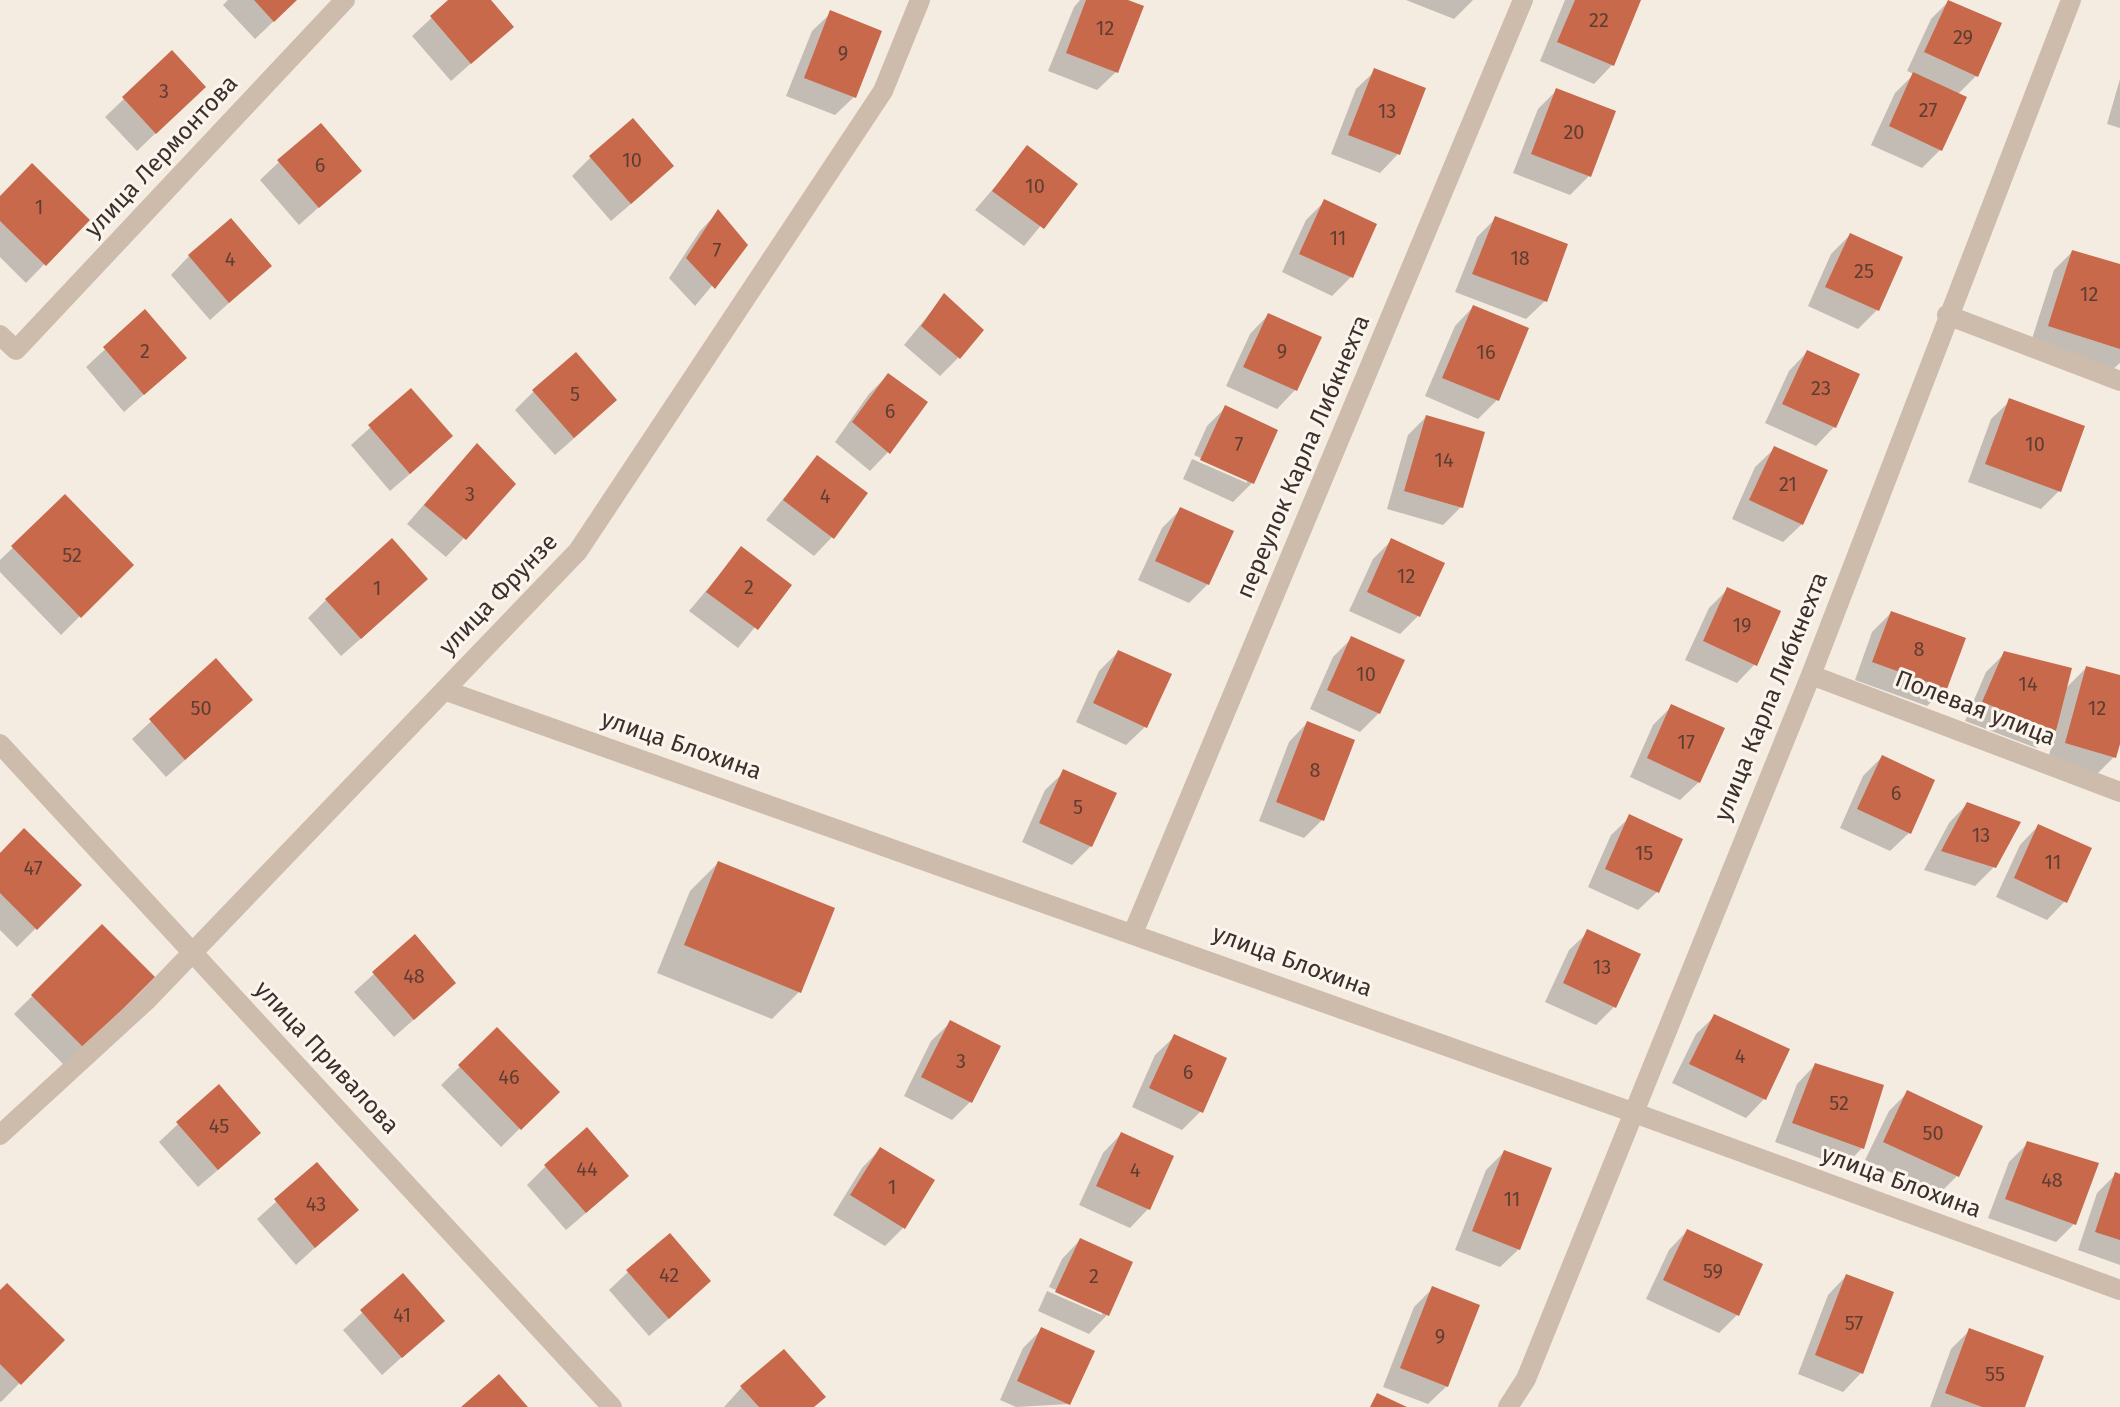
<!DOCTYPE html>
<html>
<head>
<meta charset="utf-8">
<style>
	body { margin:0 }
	canvas { display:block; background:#f4ebe1 }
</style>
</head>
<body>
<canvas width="2120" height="1407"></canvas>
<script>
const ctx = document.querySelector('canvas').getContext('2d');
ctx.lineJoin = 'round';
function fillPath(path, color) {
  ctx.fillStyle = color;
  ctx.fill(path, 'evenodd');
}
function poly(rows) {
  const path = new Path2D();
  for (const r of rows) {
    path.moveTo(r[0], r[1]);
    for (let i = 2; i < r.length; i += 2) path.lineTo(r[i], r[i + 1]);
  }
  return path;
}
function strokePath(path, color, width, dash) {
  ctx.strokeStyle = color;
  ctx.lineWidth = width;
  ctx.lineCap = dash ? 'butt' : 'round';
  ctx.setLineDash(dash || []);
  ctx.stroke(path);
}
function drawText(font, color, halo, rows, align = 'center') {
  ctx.font = font + ' "Fira Sans",sans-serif';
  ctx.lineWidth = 6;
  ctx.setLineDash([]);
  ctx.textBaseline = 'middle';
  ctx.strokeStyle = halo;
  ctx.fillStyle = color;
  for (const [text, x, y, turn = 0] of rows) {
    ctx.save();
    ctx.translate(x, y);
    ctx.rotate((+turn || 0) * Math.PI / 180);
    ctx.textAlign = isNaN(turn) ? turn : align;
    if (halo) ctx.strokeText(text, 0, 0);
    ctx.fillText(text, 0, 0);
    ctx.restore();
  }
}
const shadow = poly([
	[228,0,296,0,255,39,223,5],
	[451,0,489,0,512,27,451,81,412,36],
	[1080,0,1123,0,1116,72,1097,90,1048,71,1074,7],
	[1406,0,1473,0,1454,19],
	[1565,0,1639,0,1612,65,1594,84,1540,61],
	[1949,1,2000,24,1976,76,1957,95,1940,150,1922,168,1871,145,1895,93,1914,74,1907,71,1931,19],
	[831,13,854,97,835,115,786,96,812,31],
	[172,53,185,105,137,151,105,117],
	[1375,71,1424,90,1398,154,1380,173,1331,154,1356,89],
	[2120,79,2120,128,2107,124],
	[1557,90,1614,112,1589,176,1570,195,1513,173,1538,109],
	[1028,148,1075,184,1024,246,975,210],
	[591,157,653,185,611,221,572,176],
	[279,162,359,171,299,225,260,180],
	[0,199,87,220,26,283,0,257],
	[1324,202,1351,277,1332,296,1282,272,1306,220],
	[718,212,746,245,695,306,669,278,700,231],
	[1495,219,1545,301,1526,319,1455,292,1477,237],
	[1850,235,1877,310,1858,329,1808,306,1831,254],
	[2072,252,2120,267,2120,363,2112,370,2030,345,2054,270],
	[189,256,270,266,210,320,171,275],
	[944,296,959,357,940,376,904,345],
	[1473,307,1527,329,1497,400,1478,419,1425,396,1455,326],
	[145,312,185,358,124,412,86,367],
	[1268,315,1295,390,1277,409,1226,386,1250,334],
	[1807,352,1858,375,1834,427,1816,446,1765,423,1789,371],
	[888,375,888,452,870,471,835,442,869,394],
	[411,391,432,455,390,491,351,445],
	[534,391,596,419,555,455,515,410],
	[2010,401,2059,491,2041,509,1968,482,1991,419],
	[1225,408,1252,483,1233,502,1183,479,1192,459,1247,483,1247,479,1194,455,1207,426],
	[1426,417,1461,507,1443,525,1387,509,1408,435],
	[1774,449,1802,524,1783,542,1732,519,1755,467],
	[817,457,832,537,814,556,766,520],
	[459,464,464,538,446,557,407,524],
	[65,497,131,565,61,635,0,572,0,560],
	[1181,509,1208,584,1189,603,1138,580,1162,528],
	[1392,540,1418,616,1400,634,1349,611,1373,559],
	[741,549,789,585,738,648,689,611],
	[1728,589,1755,664,1737,683,1685,660,1709,608],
	[407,598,341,656,308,618,326,600],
	[1891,613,1946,688,1927,706,1855,680,1872,632],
	[1352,638,1379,713,1360,732,1310,709,1333,657],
	[1118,652,1145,727,1126,745,1076,722,1099,671],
	[2005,653,2064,690,2086,668,2120,677,2120,737,2115,756,2096,775,2047,762,2057,728,2036,748,1965,721,1986,672],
	[216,661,232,718,166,777,132,739],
	[1672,706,1699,782,1680,800,1630,777,1653,725],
	[1307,723,1322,820,1304,838,1259,821,1289,742],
	[1882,757,1909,833,1890,851,1840,828,1863,776],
	[1064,772,1091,846,1072,865,1022,842,1045,790],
	[1967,804,1994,867,1975,886,1924,870,1949,823],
	[1630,817,1657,892,1638,910,1588,887,1611,835],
	[2038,826,2065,901,2047,920,1996,897,2020,845],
	[0,855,79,885,17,947,0,930],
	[718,863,799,992,772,1019,657,973,690,891],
	[102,927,152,977,64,1065,14,1014],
	[1588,932,1614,1007,1596,1025,1545,1002,1569,950],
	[415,937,435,1001,394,1037,354,992],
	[1715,1016,1787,1050,1764,1099,1746,1118,1672,1083,1696,1034],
	[950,1023,970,1102,952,1120,904,1096,931,1041],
	[497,1030,557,1092,501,1147,441,1085],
	[1174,1037,1201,1111,1182,1130,1132,1107,1155,1055],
	[1815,1065,1862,1148,1844,1167,1775,1142,1797,1084],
	[1907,1093,1980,1127,1957,1176,1938,1195,1865,1160,1889,1111],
	[178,1124,240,1151,198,1187,159,1142],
	[1121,1134,1172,1157,1148,1209,1130,1228,1079,1205,1103,1153],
	[2028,1143,2074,1224,2056,1242,1988,1218,2009,1162],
	[880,1149,903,1228,885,1246,833,1215,862,1168],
	[1504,1152,1519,1249,1500,1267,1455,1250,1486,1170],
	[317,1165,356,1210,296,1265,257,1219],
	[546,1166,608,1194,566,1230,527,1185],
	[2116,1174,2120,1176,2120,1265,2078,1250,2097,1193],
	[1687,1231,1737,1315,1719,1333,1646,1299,1669,1250],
	[1080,1240,1131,1263,1107,1315,1089,1334,1038,1311,1047,1291,1102,1315,1102,1311,1049,1287,1062,1259],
	[628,1272,690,1300,649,1336,609,1290],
	[403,1276,442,1321,382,1375,343,1330],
	[1846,1276,1861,1373,1843,1392,1798,1374,1828,1295],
	[1432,1289,1447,1386,1428,1404,1383,1387,1414,1307],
	[0,1293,62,1340,1,1402,0,1401],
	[1042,1329,1069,1404,1016,1407,1000,1400,1023,1348],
	[1970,1330,2023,1407,1930,1407,1951,1349],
	[742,1387,813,1407,724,1407]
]);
const building = poly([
	[254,0,297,0,274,22],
	[448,0,491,0,514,27,471,64,430,16],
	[1086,0,1128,0,1144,6,1118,73,1066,53],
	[1575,0,1641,0,1614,66,1557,42],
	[1948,0,2002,23,1978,77,1924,52],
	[830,10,882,31,856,98,804,78],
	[172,50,206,87,156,134,122,97],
	[1374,68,1426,88,1400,155,1348,135],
	[1913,72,1967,97,1942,151,1889,126],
	[1556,88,1616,111,1591,177,1531,154],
	[633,118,674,166,631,204,589,156],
	[321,123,362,171,319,208,277,160],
	[1027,145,1078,184,1044,229,992,191],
	[32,163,90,220,46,266,0,221,0,196],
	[1324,199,1377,224,1353,278,1299,254],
	[718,209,748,245,715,289,686,258],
	[1495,216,1568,244,1547,302,1472,274],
	[231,218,272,266,229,303,188,255],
	[1850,233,1903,257,1879,311,1825,287],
	[2072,250,2120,264,2120,349,2048,326],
	[944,293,984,330,960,359,921,326],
	[1473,305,1529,328,1499,401,1442,378],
	[145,309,187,358,144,395,103,347],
	[1268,313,1322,337,1297,391,1243,367],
	[1807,350,1860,374,1836,428,1782,404],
	[576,352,617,400,574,438,532,390],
	[888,373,928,402,890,454,852,422],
	[411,388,453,436,410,474,368,425],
	[2009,398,2085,426,2061,492,1985,464],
	[1225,405,1278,430,1254,484,1200,460],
	[1426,415,1485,432,1463,508,1404,491],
	[477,443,516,484,466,540,424,505],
	[1774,446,1828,470,1803,525,1749,500],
	[817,455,868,493,834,539,783,500],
	[65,494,134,565,81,618,11,546],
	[1180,507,1234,531,1209,585,1155,561],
	[392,538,428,579,361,639,325,599],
	[1391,538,1445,563,1420,617,1367,592],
	[741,546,792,585,758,630,706,592],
	[1727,587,1781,611,1757,666,1703,641],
	[1891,611,1966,638,1947,689,1872,662],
	[1351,636,1405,660,1380,714,1327,690],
	[1118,650,1172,674,1147,728,1093,703],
	[2004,651,2072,668,2056,731,1982,702],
	[216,658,253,700,185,760,149,719],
	[2086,666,2120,675,2120,744,2116,758,2065,743],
	[1671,704,1725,728,1700,783,1647,758],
	[1307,721,1355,740,1324,821,1276,802],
	[1882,755,1935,780,1911,834,1857,809],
	[1063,769,1117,793,1092,847,1039,823],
	[1967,802,2021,822,1996,868,1941,851],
	[1629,814,1683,839,1659,893,1605,869],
	[2038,824,2092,848,2067,903,2014,878],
	[24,828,82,885,37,930,0,893,0,853],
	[718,861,835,908,801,993,684,945],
	[102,924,155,977,84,1048,31,995],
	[1587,929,1641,954,1616,1008,1563,983],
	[415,934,456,983,414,1020,372,972],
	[1714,1014,1790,1049,1766,1100,1689,1064],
	[950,1020,1001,1046,972,1103,921,1077],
	[497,1027,560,1092,521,1130,458,1065],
	[1174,1034,1227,1058,1203,1113,1149,1088],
	[1815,1063,1884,1085,1864,1149,1792,1123],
	[219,1084,261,1133,218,1170,176,1122],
	[1907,1090,1983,1126,1959,1177,1883,1142],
	[587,1127,629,1176,586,1213,544,1165],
	[1121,1132,1174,1156,1150,1210,1096,1186],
	[2027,1141,2099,1163,2076,1225,2005,1199],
	[880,1147,935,1180,905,1229,850,1195],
	[1504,1150,1552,1168,1520,1250,1472,1231],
	[317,1162,359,1210,315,1248,274,1199],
	[2115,1172,2120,1174,2120,1240,2095,1232],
	[1687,1229,1763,1264,1739,1316,1663,1280],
	[670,1233,711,1281,669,1319,626,1270],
	[1080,1238,1133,1262,1109,1316,1055,1292],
	[403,1273,445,1321,402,1358,360,1310],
	[1846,1274,1894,1292,1863,1374,1815,1355],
	[7,1283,65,1340,21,1385,0,1364,0,1290],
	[1432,1286,1480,1305,1448,1387,1400,1368],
	[1041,1327,1095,1351,1070,1405,1017,1381],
	[1969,1328,2044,1356,2025,1407,1982,1407,1945,1393],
	[784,1349,826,1397,814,1407,759,1407,740,1386],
	[499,1374,528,1407,461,1407],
	[1377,1393,1407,1407,1370,1407]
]);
const minor = poly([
	[1947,315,2120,381],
	[0,335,16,350,345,0],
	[1811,675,2120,792],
	[444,690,1632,1112,2120,1290],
	[0,744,612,1407],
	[1133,933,1523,0],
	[0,1135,146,1001,578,551,883,91,920,0],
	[1508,1407,1526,1379,1811,675,2071,0]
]);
const numberNames = [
	["22",1599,21],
	["12",1105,29],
	["29",1963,38],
	["9",843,54],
	["3",164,92],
	["27",1928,111],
	["13",1387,112],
	["20",1574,133],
	["10",632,161],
	["6",320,166],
	["10",1035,187],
	["1",39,208],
	["11",1338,239],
	["7",717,251],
	["18",1520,259],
	["4",230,260],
	["25",1864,272],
	["12",2089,295],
	["2",145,352],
	["9",1282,352],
	["16",1486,353],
	["23",1821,389],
	["5",575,395],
	["6",890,412],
	["7",1239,445],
	["10",2035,445],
	["14",1444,461],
	["21",1788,485],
	["3",470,495],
	["4",825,497],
	["52",72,556],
	["12",1406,577],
	["2",749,588],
	["1",377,589],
	["19",1742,626],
	["8",1919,650],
	["10",1366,675],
	["14",2028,685],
	["50",201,709],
	["12",2097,709],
	["17",1686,743],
	["8",1315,771],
	["6",1896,794],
	["5",1078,808],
	["13",1981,836],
	["15",1644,854],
	["11",2053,863],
	["47",33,869],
	["13",1602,968],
	["48",414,977],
	["4",1740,1057],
	["3",961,1062],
	["6",1188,1073],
	["46",509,1078],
	["52",1839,1104],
	["45",219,1127],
	["50",1933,1134],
	["44",587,1170],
	["4",1135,1171],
	["48",2052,1181],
	["1",892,1188],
	["11",1512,1200],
	["43",316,1205],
	["59",1713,1272],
	["42",669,1276],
	["2",1094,1277],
	["41",402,1316],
	["57",1854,1324],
	["9",1440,1337],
	["55",1995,1375]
];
const streetNames = [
	["улица Лермонтова",162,157,-47],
	["переулок Карла Либкнехта",1304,457,-67],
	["улица Фрунзе",499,595,-46],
	["улица Карла Либкнехта",1772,697,-68],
	["Полевая улица",1975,709,21],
	["улица Блохина",681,746,19],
	["улица Блохина",1292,962,20],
	["улица Привалова",326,1058,47],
	["улица Блохина",1901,1183,20]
];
fillPath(shadow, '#0003');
fillPath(building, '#c8694b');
strokePath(minor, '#cdbbac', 20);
drawText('20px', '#5e3e33', null, numberNames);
drawText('24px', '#3b302b', '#fbf5ee', streetNames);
</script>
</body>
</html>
